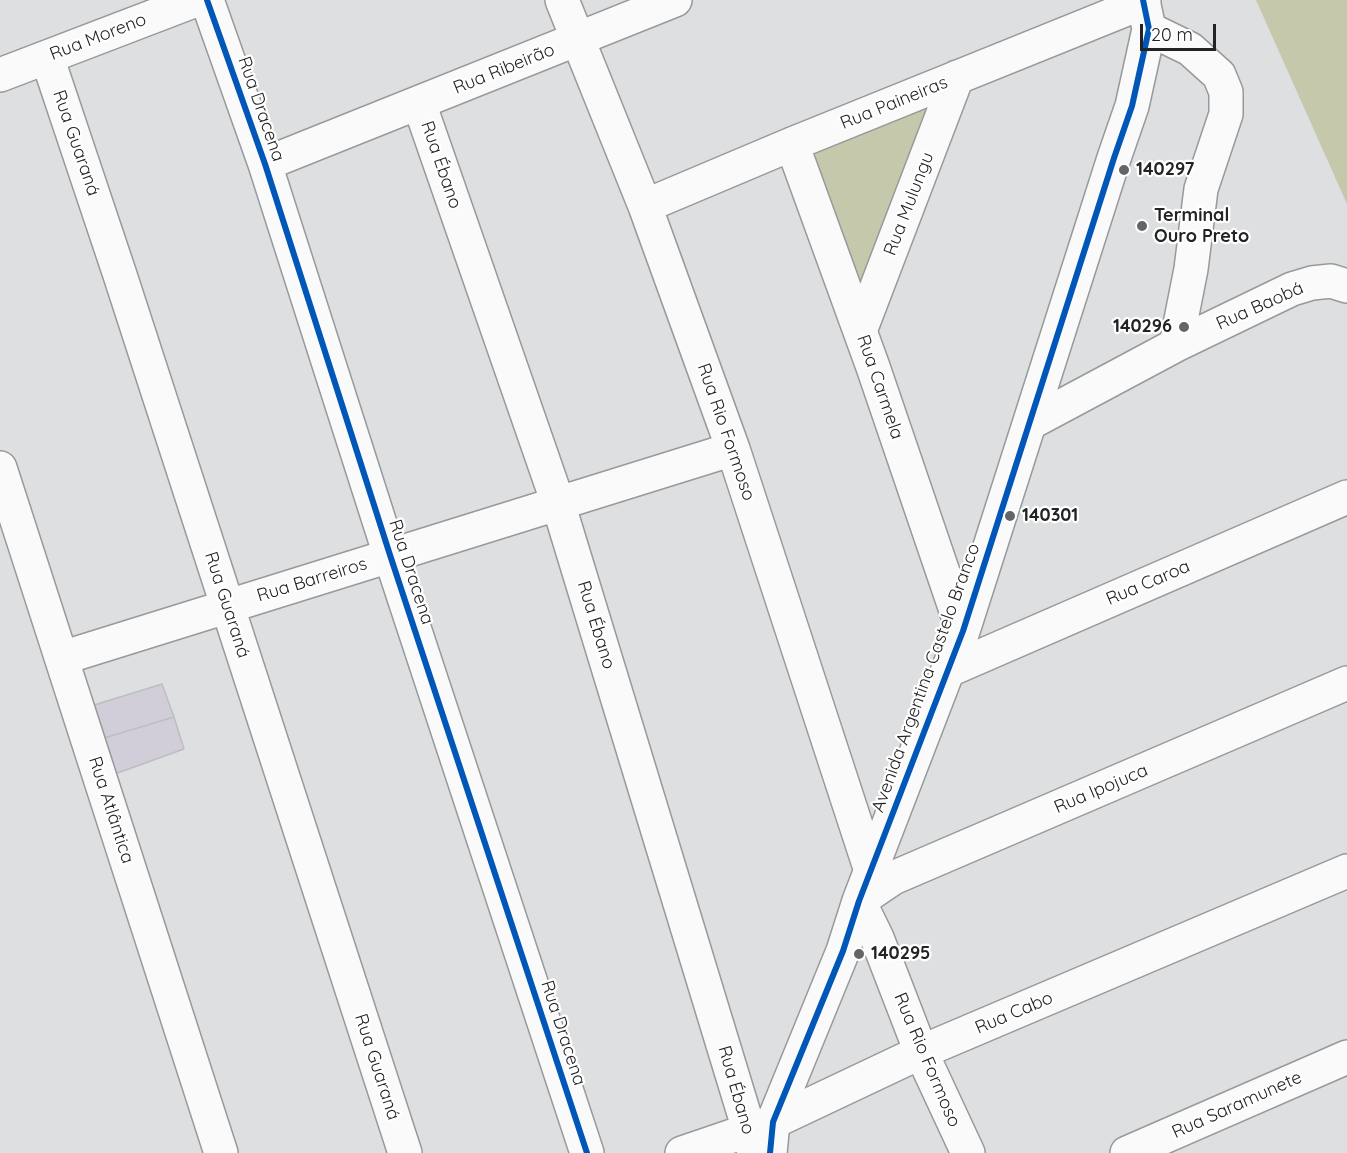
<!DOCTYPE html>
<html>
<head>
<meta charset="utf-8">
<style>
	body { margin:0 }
	#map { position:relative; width:1347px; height:1153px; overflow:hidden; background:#dddfe1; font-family:Quicksand,sans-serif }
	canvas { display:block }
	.scale { position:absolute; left:1140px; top:24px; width:76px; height:27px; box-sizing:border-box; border:3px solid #222325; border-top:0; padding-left:8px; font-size:18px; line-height:21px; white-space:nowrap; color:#222325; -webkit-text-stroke:4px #fff; paint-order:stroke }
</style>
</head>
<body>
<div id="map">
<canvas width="1347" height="1153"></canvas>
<div class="scale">20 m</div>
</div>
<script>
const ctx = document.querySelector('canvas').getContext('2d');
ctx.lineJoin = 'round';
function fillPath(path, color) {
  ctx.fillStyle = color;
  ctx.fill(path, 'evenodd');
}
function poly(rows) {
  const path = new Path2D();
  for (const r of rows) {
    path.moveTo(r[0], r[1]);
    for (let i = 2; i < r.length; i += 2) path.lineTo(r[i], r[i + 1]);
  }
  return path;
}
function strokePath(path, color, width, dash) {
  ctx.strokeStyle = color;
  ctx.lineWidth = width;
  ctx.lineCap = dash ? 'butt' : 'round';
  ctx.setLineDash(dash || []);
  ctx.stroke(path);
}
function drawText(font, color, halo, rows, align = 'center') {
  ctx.font = font + ' Quicksand,sans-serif';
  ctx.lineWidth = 4.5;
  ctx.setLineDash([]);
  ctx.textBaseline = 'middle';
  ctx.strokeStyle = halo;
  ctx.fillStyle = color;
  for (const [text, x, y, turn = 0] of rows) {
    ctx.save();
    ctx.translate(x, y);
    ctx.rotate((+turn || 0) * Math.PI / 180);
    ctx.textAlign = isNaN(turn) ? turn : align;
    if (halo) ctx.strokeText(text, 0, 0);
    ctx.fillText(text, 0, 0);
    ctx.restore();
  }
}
const green = poly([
	[1256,0,1347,0,1347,204],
	[933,104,858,292,813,148]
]);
const building = poly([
	[162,684,174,717,101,739,91,706,162,684],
	[174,717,184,749,112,775,101,739,174,717]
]);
const minor = poly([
	[207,0,265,164,390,555,587,1153],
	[562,0,645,206,733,449,871,871],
	[1149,29,1190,49,1219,75,1226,92,1226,114,1201,189,1191,269,1176,345],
	[47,57,120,275,405,1153],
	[0,75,196,0],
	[419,103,558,503,749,1130,754,1153],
	[792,144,873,367,963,631],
	[265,164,675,0],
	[645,206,792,144,1144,2],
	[860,331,957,77],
	[1030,423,1176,345,1292,289,1312,283,1331,281,1347,286],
	[0,468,221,1153],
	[62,658,733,449],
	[949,670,1347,497],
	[859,901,893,878,1347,683],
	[859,901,877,938,921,1052,968,1153],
	[682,1153,773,1122,921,1052,1347,871],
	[770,1153,773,1122,843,951,859,901,963,631,1114,158,1132,106,1149,29,1143,0],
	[1127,1153,1347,1057]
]);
const cycleway = poly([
	[207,0,265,164,390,555,587,1153],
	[770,1153,773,1122,843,951,859,901,963,631,1114,158,1132,106,1149,29,1143,0]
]);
const markers = [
	[1124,170,6,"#636567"],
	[1142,226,6,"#636567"],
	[1184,327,6,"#636567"],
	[1010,516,6,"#636567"],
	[859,954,6,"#636567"]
];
const streetNames = [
	["Rua Moreno",98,37,-21],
	["Rua Ribeirão",504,69,-22],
	["Rua Paineiras",894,103,-22],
	["Rua Dracena",261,109,71],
	["Rua Guaraná",76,143,71],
	["Rua Ébano",441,165,71],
	["Rua Mulungu",909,204,-69],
	["Rua Baobá",1260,306,-24],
	["Rua Carmela",880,387,71],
	["Rua Rio Formoso",726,432,71],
	["Rua Dracena",411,572,72],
	["Rua Barreiros",312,580,-17],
	["Rua Caroa",1148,583,-23],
	["Rua Guaraná",227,605,72],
	["Rua Ébano",596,625,73],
	["Avenida Argentina Castelo Branco",926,678,-70],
	["Rua Ipojuca",1101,789,-23],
	["Rua Atlântica",111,810,72],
	["Rua Cabo",1014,1013,-23],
	["Rua Dracena",563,1033,72],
	["Rua Rio Formoso",927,1060,67],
	["Rua Guaraná",377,1067,72],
	["Rua Ébano",736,1090,74],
	["Rua Saramunete",1237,1105,-24]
];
const poiNames = [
	["140297",1136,170],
	["Terminal",1154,216],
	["Ouro Preto",1154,237],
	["140296",1172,327,"right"],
	["140301",1022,516],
	["140295",871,954]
];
fillPath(green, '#c5c8aa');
fillPath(building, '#d1cdd9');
strokePath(building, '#bdbebf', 1.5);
strokePath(minor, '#97999b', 36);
strokePath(minor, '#fafafa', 33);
strokePath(cycleway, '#0057b8', 6);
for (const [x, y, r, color] of markers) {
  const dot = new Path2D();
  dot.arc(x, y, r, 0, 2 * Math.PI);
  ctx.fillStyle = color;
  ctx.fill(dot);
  strokePath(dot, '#fff', 2);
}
drawText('18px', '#222325', '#fff', streetNames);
drawText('bold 18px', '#222325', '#fff', poiNames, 'left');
</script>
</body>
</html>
